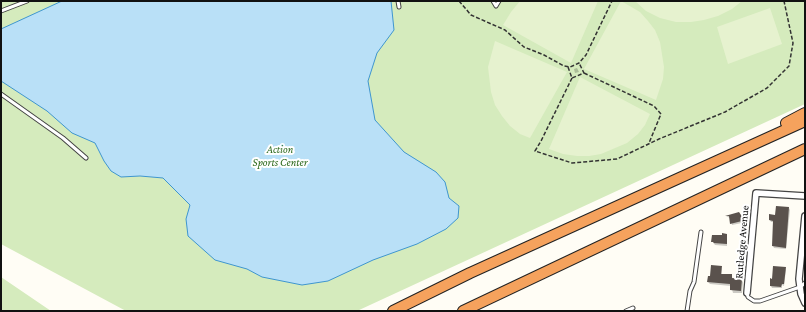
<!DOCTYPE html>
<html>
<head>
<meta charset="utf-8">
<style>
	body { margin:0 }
	#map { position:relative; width:806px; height:312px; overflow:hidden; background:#fffdf5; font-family:"Crimson Pro",serif }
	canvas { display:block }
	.frame { position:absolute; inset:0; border:2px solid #111; pointer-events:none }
</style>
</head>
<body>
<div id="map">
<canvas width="806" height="312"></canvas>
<div class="frame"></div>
</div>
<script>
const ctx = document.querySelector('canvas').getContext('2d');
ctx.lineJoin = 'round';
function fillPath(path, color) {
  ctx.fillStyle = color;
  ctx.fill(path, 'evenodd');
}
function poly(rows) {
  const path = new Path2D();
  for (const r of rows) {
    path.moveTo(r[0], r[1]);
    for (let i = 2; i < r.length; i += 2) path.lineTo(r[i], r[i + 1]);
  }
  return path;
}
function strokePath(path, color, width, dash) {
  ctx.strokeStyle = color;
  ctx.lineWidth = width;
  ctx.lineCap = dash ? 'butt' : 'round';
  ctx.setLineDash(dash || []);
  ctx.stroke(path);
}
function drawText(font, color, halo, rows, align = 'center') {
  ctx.font = font + ' "Crimson Pro",serif';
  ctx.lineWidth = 4;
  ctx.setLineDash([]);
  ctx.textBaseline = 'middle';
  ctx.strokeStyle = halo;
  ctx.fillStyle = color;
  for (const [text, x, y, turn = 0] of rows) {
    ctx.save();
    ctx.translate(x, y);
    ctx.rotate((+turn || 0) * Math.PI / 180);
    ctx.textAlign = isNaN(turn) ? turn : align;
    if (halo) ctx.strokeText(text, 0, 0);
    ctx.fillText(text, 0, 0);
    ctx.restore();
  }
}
const green = poly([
	[1,1,805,1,805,104,357,311,126,311,1,244],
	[1,277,51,311,1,311]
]);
const pitch = poly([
	[520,1,598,1,571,63,503,25,511,12],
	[621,1,640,12,648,21,655,30,660,42,664,67,663,79,656,100,584,69],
	[635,1,742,1,732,9,718,16,704,20,691,22,676,22,660,18,646,11],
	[770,8,782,44,728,64,717,27],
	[495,41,567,72,530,138,520,134,510,126,502,116,495,105,491,92,488,67],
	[580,77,650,114,645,125,638,134,627,143,601,154,589,156,577,156,563,154,549,149]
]);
const water = poly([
	[62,1,391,1,394,30,377,53,368,81,375,120,404,152,436,172,445,182,449,198,459,206,458,218,446,229,417,244,373,260,328,281,302,285,262,277,247,269,215,260,188,236,186,219,190,205,163,178,140,176,121,177,111,171,104,161,95,143,72,133,47,111,1,81,1,29,62,1]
]);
const shadow = poly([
	[577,68,579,72,575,73,574,69],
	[789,208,790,210,786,249,774,248,773,246,774,222,771,222,770,220],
	[739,213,743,219,741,219,742,223,732,225,730,218,726,216],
	[727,235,727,246,715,245,712,241],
	[721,267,722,269,722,275,731,275,733,279,741,280,743,282,742,293,733,293,731,286,710,284,708,282,711,277],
	[785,268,786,270,784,286,782,285,782,288,772,288,771,286,773,280]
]);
const building = poly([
	[776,206,789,207,786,248,772,246,773,221,769,220,769,214,775,215],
	[739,212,743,218,741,218,742,221,730,224,729,216,725,216],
	[722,233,727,234,727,244,713,243,714,242,711,242,712,235,722,235],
	[711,265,722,266,721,274,732,274,732,278,742,279,741,291,730,290,730,284,707,282,708,276,710,276],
	[773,266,786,267,784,284,782,284,781,287,770,286,770,278,772,279]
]);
const path = poly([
	[420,1,421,1],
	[459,1,471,15,505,30,524,47,544,55,564,66,570,67,579,63,586,55,612,1],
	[568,67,572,78,584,73,579,63],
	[584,73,654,106,661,114,649,143],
	[572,78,541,141,535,151,572,163,617,159,659,139,725,112,767,88,789,66,793,43,784,1]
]);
const service = poly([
	[398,1,399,7],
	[493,1,496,6,499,1],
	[1,11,27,1],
	[1,94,63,138,86,158],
	[747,293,748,297,754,301,760,301,800,287,805,283],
	[626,311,633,308],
	[687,311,690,291,694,282,701,232]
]);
const minor = poly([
	[805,216,799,279,801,294,805,303],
	[747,293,756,193,805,196]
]);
const motorway = poly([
	[786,123,805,113],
	[393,311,470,273,805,121],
	[463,311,805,149]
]);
const parkNames = [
	["Action",280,150],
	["Sports Center",280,163]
];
const streetNames = [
	["Rutledge Avenue",742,242,-85]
];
fillPath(green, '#d5ebbd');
fillPath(pitch, '#e6f2cf');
fillPath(water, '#b9e0f7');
strokePath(water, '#3f96cf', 1);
fillPath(shadow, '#0003');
fillPath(building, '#5a524d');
strokePath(service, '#444', 5);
strokePath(minor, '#444', 8);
strokePath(motorway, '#222', 12);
strokePath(path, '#333', 1.5, [4, 2]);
strokePath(service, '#fff', 3);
strokePath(minor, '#fff', 5.5);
strokePath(motorway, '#f5a25d', 10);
drawText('italic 11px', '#2f6b1f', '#fff', parkNames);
drawText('11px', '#111', '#fff', streetNames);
</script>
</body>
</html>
